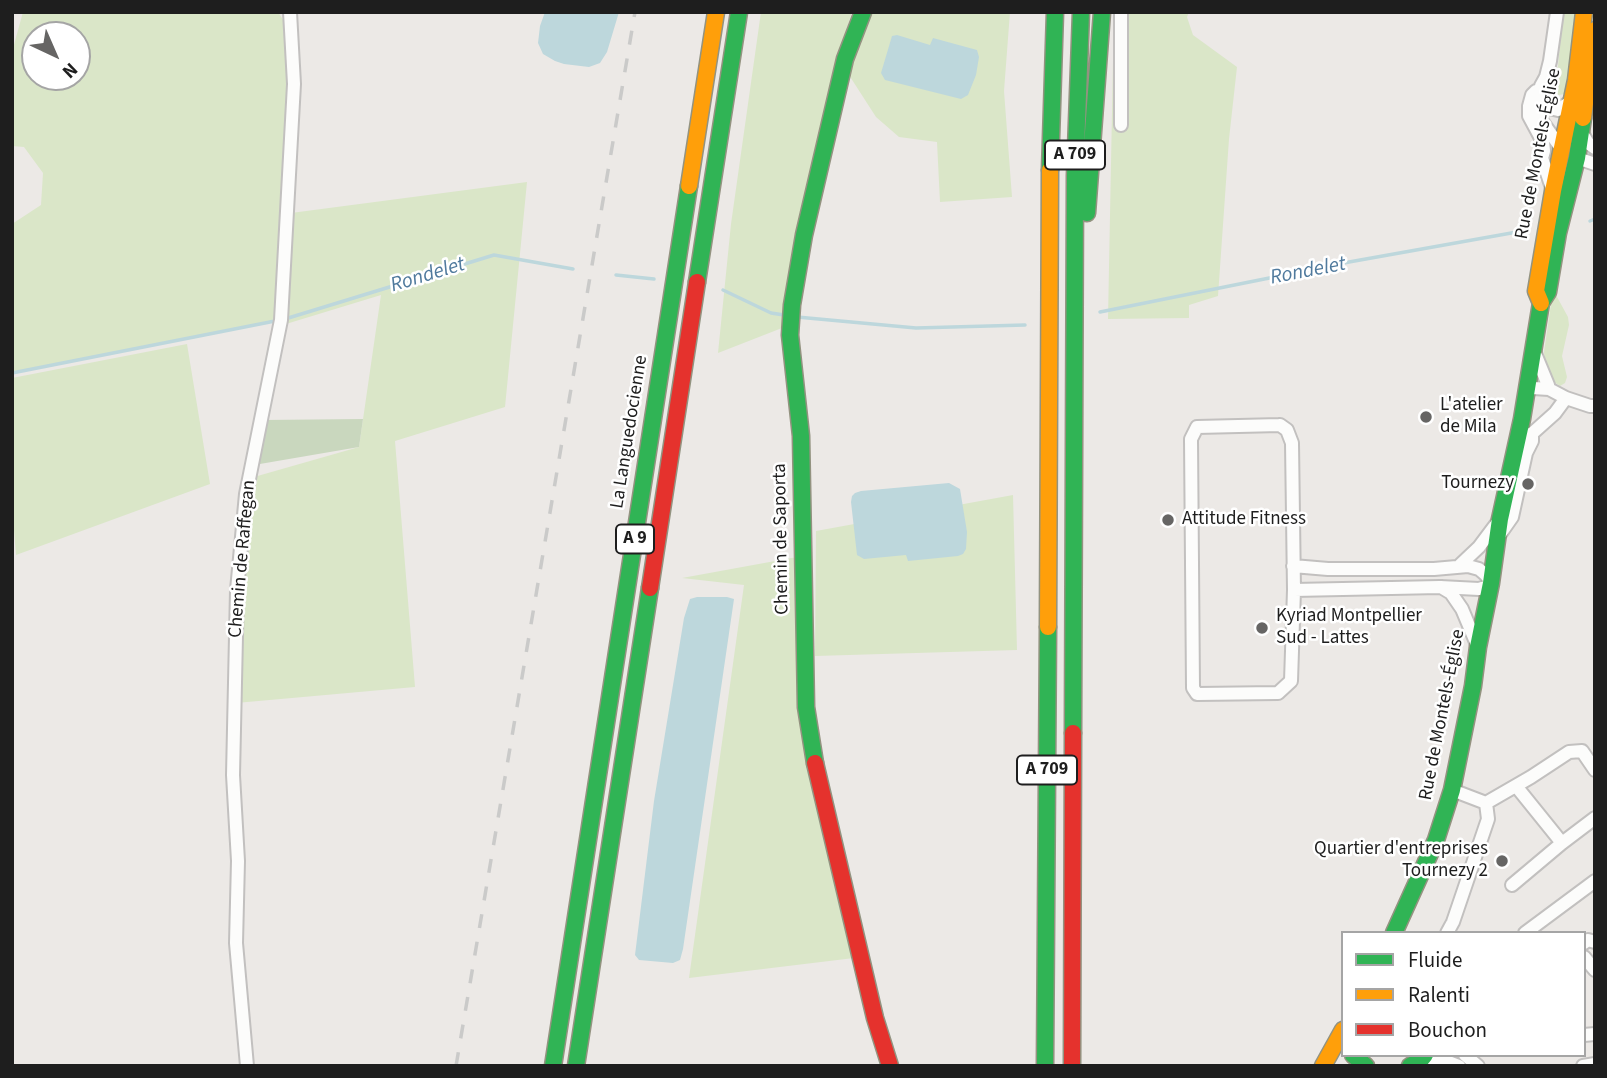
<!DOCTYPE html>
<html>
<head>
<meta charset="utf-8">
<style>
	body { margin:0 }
	#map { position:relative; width:1607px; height:1078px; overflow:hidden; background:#ece9e6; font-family:"Source Sans 3",sans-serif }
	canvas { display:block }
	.frame { position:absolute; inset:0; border:14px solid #1e1e1e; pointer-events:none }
	.legend { position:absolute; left:1341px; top:931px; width:245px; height:126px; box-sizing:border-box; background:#fff; border:2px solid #a5a5a5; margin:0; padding:9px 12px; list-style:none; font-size:21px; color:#1e1e1e }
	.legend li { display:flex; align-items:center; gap:14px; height:35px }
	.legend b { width:35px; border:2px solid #a5a5a5 }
	.north { position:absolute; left:21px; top:21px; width:70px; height:70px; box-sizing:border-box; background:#fff; border:2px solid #a5a5a5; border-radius:50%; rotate:136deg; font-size:19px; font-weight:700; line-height:28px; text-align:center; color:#1e1e1e }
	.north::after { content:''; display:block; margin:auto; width:24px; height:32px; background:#666564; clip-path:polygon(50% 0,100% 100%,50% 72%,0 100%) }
</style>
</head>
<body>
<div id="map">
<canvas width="1607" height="1078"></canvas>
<div class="frame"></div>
<ul class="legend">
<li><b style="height:9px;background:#30b455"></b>Fluide</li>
<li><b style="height:9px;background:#ff9f0a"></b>Ralenti</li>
<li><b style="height:9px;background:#e5322d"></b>Bouchon</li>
</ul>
<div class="north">N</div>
</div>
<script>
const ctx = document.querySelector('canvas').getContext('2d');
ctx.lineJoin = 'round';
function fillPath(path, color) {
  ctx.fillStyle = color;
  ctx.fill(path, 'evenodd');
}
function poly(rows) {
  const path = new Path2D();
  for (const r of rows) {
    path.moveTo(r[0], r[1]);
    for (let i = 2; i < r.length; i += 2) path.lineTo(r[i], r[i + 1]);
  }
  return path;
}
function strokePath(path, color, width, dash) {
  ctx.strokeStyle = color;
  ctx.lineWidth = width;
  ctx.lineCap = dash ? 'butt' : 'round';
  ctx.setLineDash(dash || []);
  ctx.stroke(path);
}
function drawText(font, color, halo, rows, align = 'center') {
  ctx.font = font + ' "Source Sans 3",sans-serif';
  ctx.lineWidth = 5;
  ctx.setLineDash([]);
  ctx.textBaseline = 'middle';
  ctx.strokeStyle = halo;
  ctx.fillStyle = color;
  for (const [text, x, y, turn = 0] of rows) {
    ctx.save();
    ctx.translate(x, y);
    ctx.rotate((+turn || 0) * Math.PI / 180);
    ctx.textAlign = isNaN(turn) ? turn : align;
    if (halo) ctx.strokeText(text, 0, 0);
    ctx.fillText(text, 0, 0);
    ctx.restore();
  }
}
const grass = poly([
	[23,12,278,12,287,26,287,123,275,320,12,373,12,224,41,205,43,173,24,147,12,146,12,52],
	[35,35,77,35,77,77,35,77],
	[761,12,852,12,838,56,802,209,782,328,718,353,731,224],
	[872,12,1010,12,1004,91,1012,197,940,202,937,142,899,137,876,117,847,72],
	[1117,12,1189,12,1187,17,1193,35,1237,67,1229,139,1218,296,1189,305,1189,318,1108,319,1113,60],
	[1563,12,1579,12,1567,92,1564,94,1559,95,1555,93,1553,89,1558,66],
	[527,182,505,407,395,441,415,687,236,703,237,605,254,477,359,447,381,295,286,324,291,213],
	[1556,295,1568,317,1569,325,1562,356,1567,377,1565,383,1560,386,1551,380,1545,368,1544,352,1552,297],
	[187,344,210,484,16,555,12,505,12,378],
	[1013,495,1017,650,815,656,816,531],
	[797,557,798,656,854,958,689,978,744,585,682,578]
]);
const forest = poly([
	[363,419,359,447,254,465,263,420]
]);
const water = poly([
	[545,12,619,12,607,52,600,63,589,67,564,64,555,61,543,54,538,43,540,26],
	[897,35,930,45,933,38,977,50,979,57,976,75,968,95,961,99,885,80,881,73,892,36],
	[949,483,960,489,967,532,966,549,963,554,958,556,908,561,906,555,864,559,857,555,851,502,852,496,855,493,861,491],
	[697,597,727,597,734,599,683,949,680,960,673,963,639,960,635,955,654,801,684,618,690,599]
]);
const stream = poly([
	[1590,221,1595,219],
	[616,275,654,279],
	[723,290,771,313,784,315],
	[1100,312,1349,262,1517,232],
	[797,317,916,328,1025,325],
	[285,319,494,255,573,269],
	[12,373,275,321]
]);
const street = poly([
	[1121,12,1121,125],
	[1557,12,1550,61,1546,77,1541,86,1538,102,1545,107,1558,110,1570,102],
	[1536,91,1532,95,1529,106,1529,116,1543,142,1544,151,1542,158,1553,191],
	[1538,102,1539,114,1543,123,1561,148],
	[1582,133,1588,143,1595,148],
	[1577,158,1595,164],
	[1534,351,1548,385,1549,389],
	[1527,389,1533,388,1549,389,1566,398,1590,406,1595,406],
	[1280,425,1287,430,1292,443,1294,590,1291,681,1278,693,1197,694,1193,688,1191,439,1197,427,1280,425],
	[1527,438,1555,413,1566,398],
	[1498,537,1512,517,1526,453,1532,441,1532,433],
	[1460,565,1479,547,1500,519],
	[1293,566,1328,569,1434,569,1468,566,1479,569,1486,575,1491,583,1485,587,1479,589,1440,587,1294,590],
	[1441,587,1451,593,1462,609,1478,647],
	[1516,786,1562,843],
	[1486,803,1531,777,1569,752,1582,751,1595,770],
	[1512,885,1562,843,1595,818],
	[1447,933,1453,922,1488,819,1486,803,1452,790],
	[1525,933,1595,881],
	[1584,943,1588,940,1595,942],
	[1584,957,1595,970],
	[1584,1035,1595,1034],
	[1465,1055,1478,1066],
	[1420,1061,1441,1059,1459,1066],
	[247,1066,236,943,238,861,233,775,237,590,246,494,281,320,294,84,290,12],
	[1583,1066,1595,1064]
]);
const fast = poly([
	[1050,170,1055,12],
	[1087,213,1102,12],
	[697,282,739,12],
	[1073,733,1075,176,1081,12],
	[815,763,806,707,801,436,790,335,792,305,804,235,845,59,863,12],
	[1394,933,1436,840,1452,790,1473,686,1478,647,1491,583,1500,519,1522,419,1541,303,1548,292,1558,233,1577,158,1583,118],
	[1353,1055,1366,1066],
	[553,1066,689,186],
	[576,1066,650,588],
	[1045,1066,1048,627],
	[1410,1066,1420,1061,1425,1055]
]);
const slow = poly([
	[1583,118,1595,30],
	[689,186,716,12],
	[1541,303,1536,291,1553,191,1576,80,1584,12],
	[1048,627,1050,170],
	[1323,1066,1343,1030]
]);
const jam = poly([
	[650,588,697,282],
	[815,763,875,1018,890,1066],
	[1072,1066,1073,733]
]);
const rail = poly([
	[456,1066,635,12]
]);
const markers = [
	[1426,417,7,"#666564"],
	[1528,484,7,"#666564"],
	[1168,520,7,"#666564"],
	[1262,628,7,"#666564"],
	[1502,861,7,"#666564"]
];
const shields = [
	[1075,155,60],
	[635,539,38],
	[1047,770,60]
];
const shieldNames = [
	["A 709",1075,155],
	["A 9",635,539],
	["A 709",1047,770]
];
const streetNames = [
	["Rue de Montels-Église",1539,154,-79],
	["La Languedocienne",630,432,-81],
	["Chemin de Saporta",782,539,-91],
	["Chemin de Raffegan",243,559,-85],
	["Rue de Montels-Église",1443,715,-79]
];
const poiNames = [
	["L'atelier",1440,406],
	["de Mila",1440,428],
	["Tournezy",1514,484,"right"],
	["Attitude Fitness",1182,520],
	["Kyriad Montpellier",1276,617],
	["Sud - Lattes",1276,639],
	["Quartier d'entreprises",1488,850,"right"],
	["Tournezy 2",1488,872,"right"]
];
const waterNames = [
	["Rondelet",1308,272,-11],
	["Rondelet",428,276,-17]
];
fillPath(grass, '#dae6c8');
fillPath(forest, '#c9d7be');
fillPath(water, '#bdd7dc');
strokePath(stream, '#bdd7dc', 3.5);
strokePath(street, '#c2c0bf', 16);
strokePath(fast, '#939380', 19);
strokePath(slow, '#939380', 19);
strokePath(jam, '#939380', 19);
strokePath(street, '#fcfcfb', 12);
strokePath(fast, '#30b455', 16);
strokePath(slow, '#ff9f0a', 16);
strokePath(jam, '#e5322d', 16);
strokePath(rail, '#cacac9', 3.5, [14, 14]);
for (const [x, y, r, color] of markers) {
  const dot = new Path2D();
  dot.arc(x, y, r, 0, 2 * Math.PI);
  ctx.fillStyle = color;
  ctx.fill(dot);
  strokePath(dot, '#fff', 2.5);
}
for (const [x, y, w] of shields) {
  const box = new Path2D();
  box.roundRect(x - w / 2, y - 14.5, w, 29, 5);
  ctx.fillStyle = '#fff';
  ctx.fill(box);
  strokePath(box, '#1e1e1e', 2);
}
drawText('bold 18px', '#1e1e1e', null, shieldNames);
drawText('19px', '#1e1e1e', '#fff', streetNames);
drawText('19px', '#1e1e1e', '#fff', poiNames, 'left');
drawText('italic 21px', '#507a9d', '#fff', waterNames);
</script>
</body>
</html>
